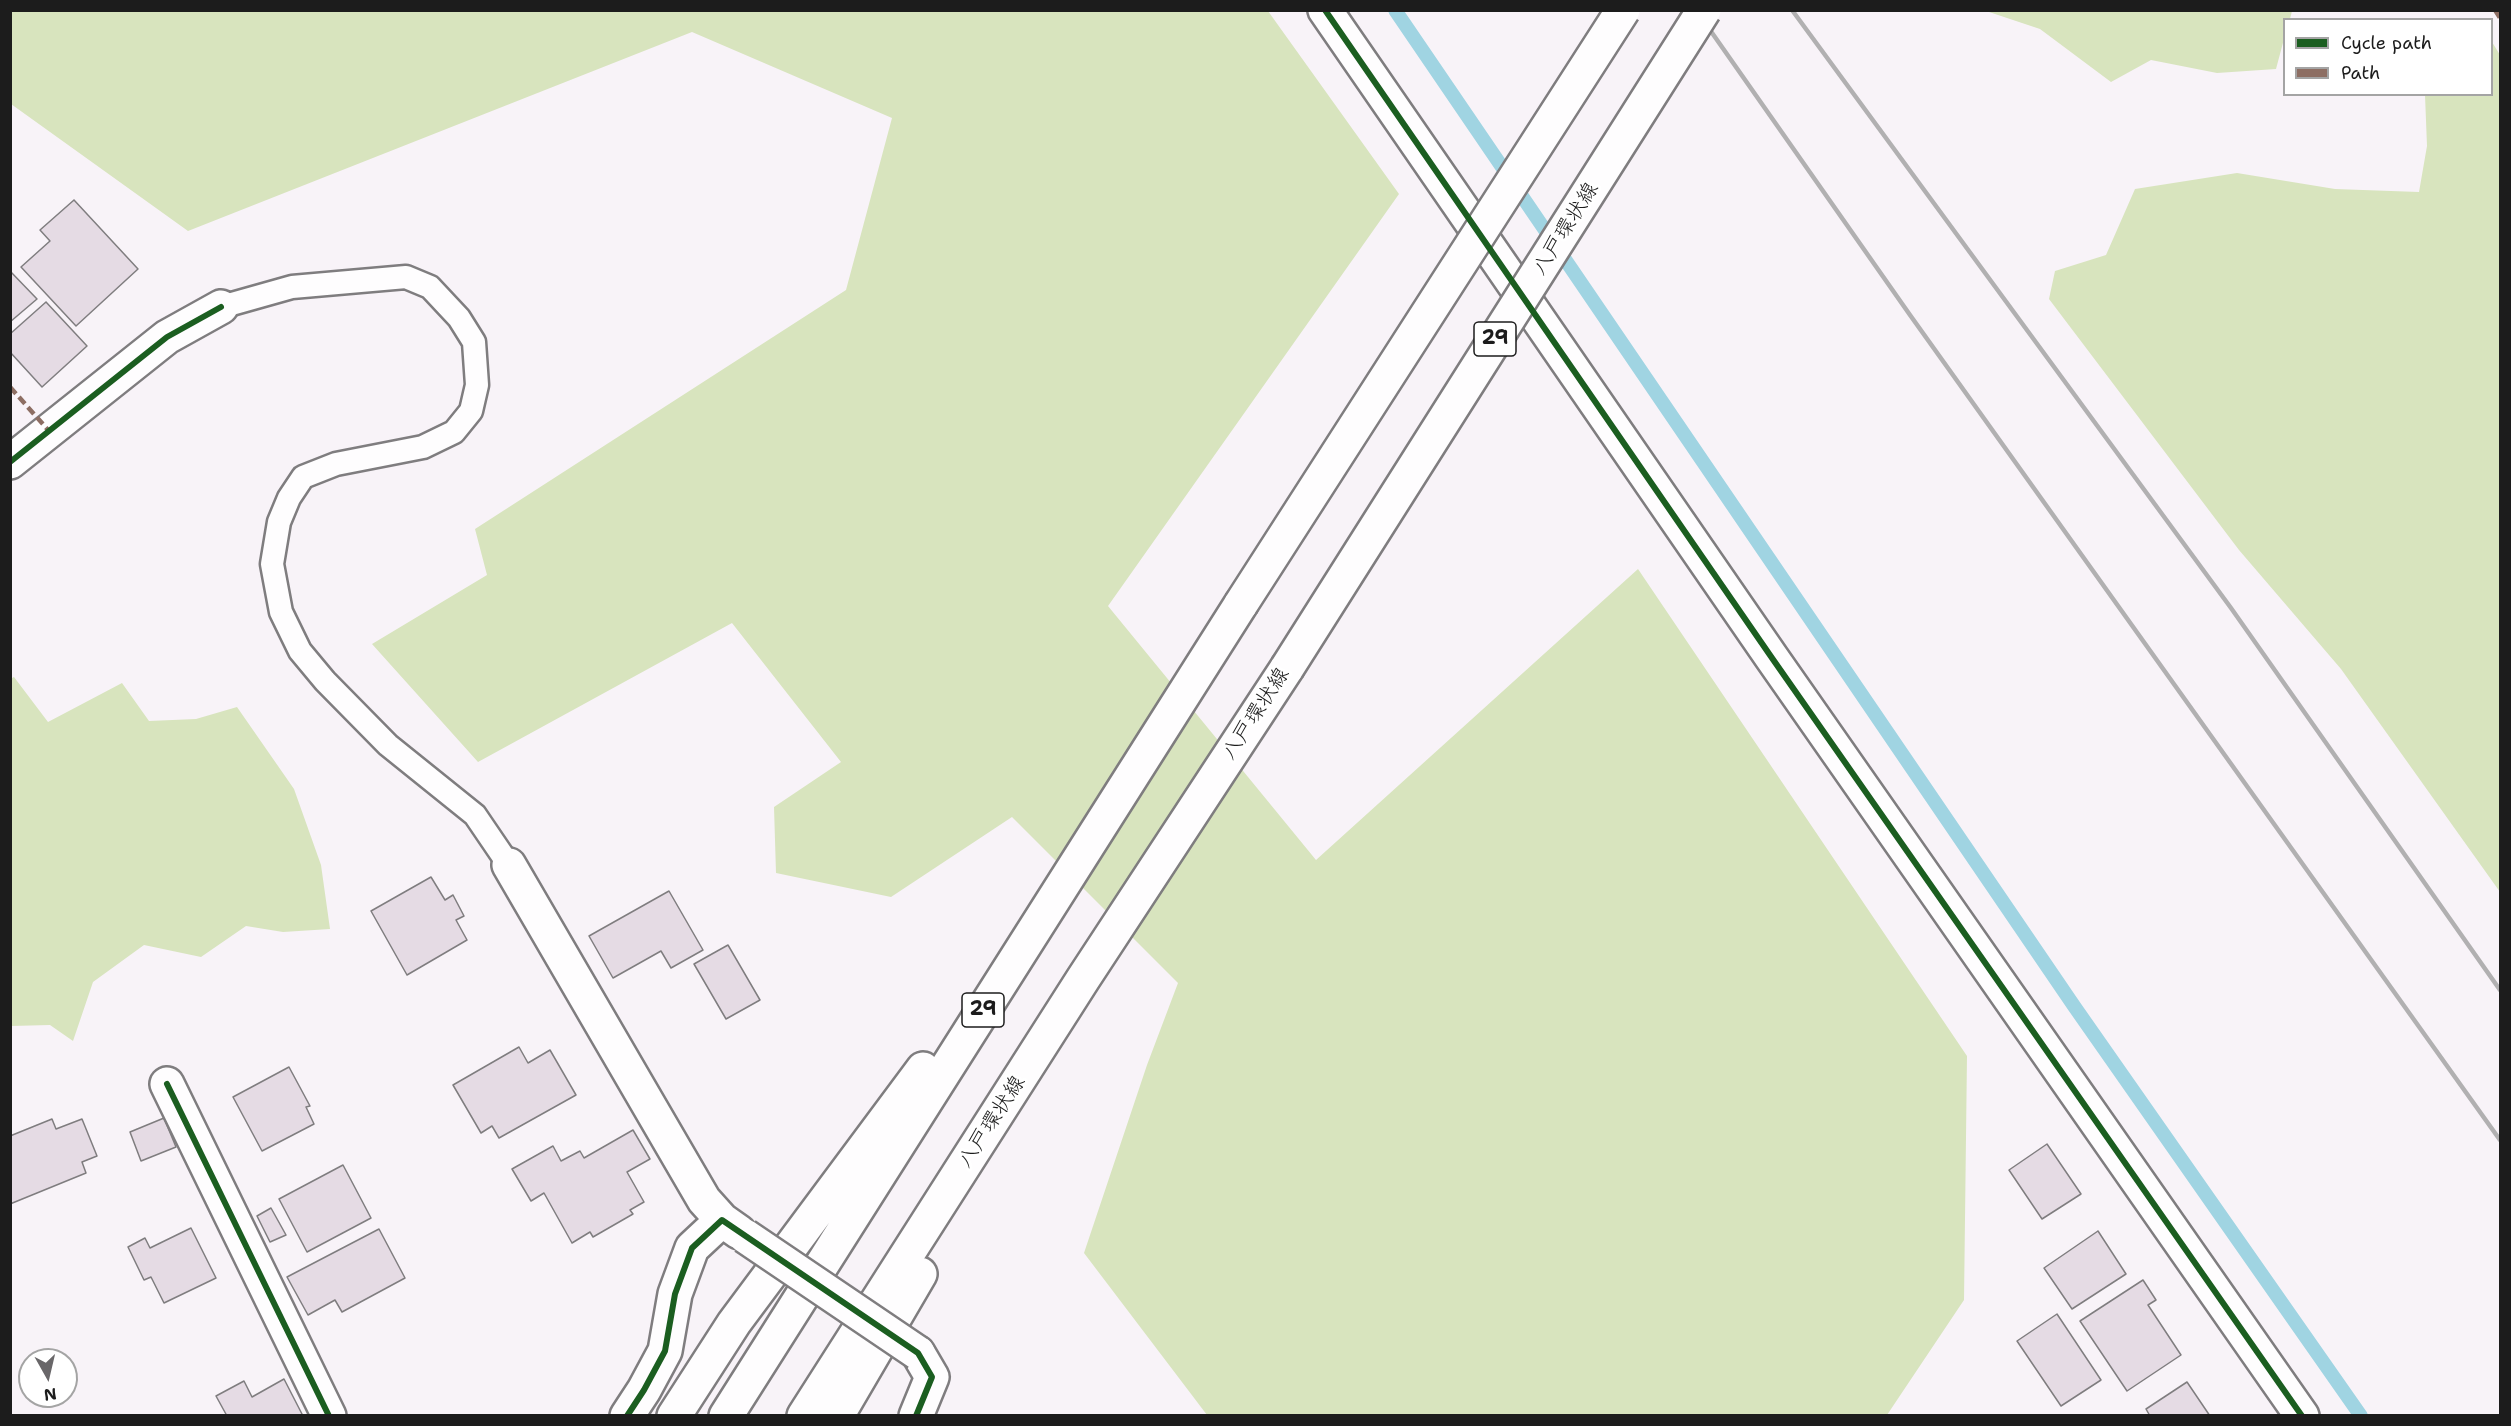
<!DOCTYPE html>
<html>
<head>
<meta charset="utf-8">
<style>
	body { margin:0 }
	#map { position:relative; width:2511px; height:1426px; overflow:hidden; background:#f8f3f8; font-family:"Shantell Sans",sans-serif }
	canvas { display:block }
	.frame { position:absolute; inset:0; border:12px solid #1c1c1c; pointer-events:none }
	.legend { position:absolute; left:2283px; top:18px; width:210px; height:78px; box-sizing:border-box; background:#fff; border:2px solid #a4a4a4; margin:0; padding:8px 10px; list-style:none; font-size:18px; color:#1c1c1c }
	.legend li { display:flex; align-items:center; gap:12px; height:30px }
	.legend b { width:30px; border:2px solid #a4a4a4 }
	.north { position:absolute; left:18px; top:1348px; width:60px; height:60px; box-sizing:border-box; background:#fff; border:2px solid #a4a4a4; border-radius:50%; rotate:172deg; font-size:16px; font-weight:700; line-height:24px; text-align:center; color:#1c1c1c }
	.north::after { content:''; display:block; margin:auto; width:21px; height:27px; background:#696769; clip-path:polygon(50% 0,100% 100%,50% 72%,0 100%) }
</style>
</head>
<body>
<div id="map">
<canvas width="2511" height="1426"></canvas>
<div class="frame"></div>
<ul class="legend">
<li><b style="height:8px;background:#1b5e20"></b>Cycle path</li>
<li><b style="height:8px;background:#8d6e63"></b>Path</li>
</ul>
<div class="north">N</div>
</div>
<script>
const ctx = document.querySelector('canvas').getContext('2d');
ctx.lineJoin = 'round';
function fillPath(path, color) {
  ctx.fillStyle = color;
  ctx.fill(path, 'evenodd');
}
function poly(rows) {
  const path = new Path2D();
  for (const r of rows) {
    path.moveTo(r[0], r[1]);
    for (let i = 2; i < r.length; i += 2) path.lineTo(r[i], r[i + 1]);
  }
  return path;
}
function strokePath(path, color, width, dash) {
  ctx.strokeStyle = color;
  ctx.lineWidth = width;
  ctx.lineCap = dash ? 'butt' : 'round';
  ctx.setLineDash(dash || []);
  ctx.stroke(path);
}
function drawText(font, color, halo, rows, align = 'center') {
  ctx.font = font + ' "Shantell Sans","Klee One",sans-serif';
  ctx.lineWidth = 6;
  ctx.setLineDash([]);
  ctx.textBaseline = 'middle';
  ctx.strokeStyle = halo;
  ctx.fillStyle = color;
  for (const [text, x, y, turn = 0] of rows) {
    ctx.save();
    ctx.translate(x, y);
    ctx.rotate((+turn || 0) * Math.PI / 180);
    ctx.textAlign = isNaN(turn) ? turn : align;
    if (halo) ctx.strokeText(text, 0, 0);
    ctx.fillText(text, 0, 0);
    ctx.restore();
  }
}
const green = poly([
	[11,11,1268,11,1399,194,1108,606,1316,860,1638,569,1967,1056,1964,1300,1887,1415,1207,1415,1084,1253,1147,1065,1178,983,1012,817,891,897,776,873,774,807,841,762,732,623,478,762,372,644,487,575,475,529,846,290,892,118,692,32,188,231,11,104],
	[1986,11,2292,10,2292,11,2290,19,2284,20,2284,39,2276,69,2217,73,2151,60,2111,82,2040,29],
	[2492,42,2500,55,2500,892,2341,669,2239,550,2049,299,2055,271,2106,255,2135,189,2237,173,2335,189,2419,192,2427,146,2425,95,2492,94],
	[14,677,48,722,122,683,149,721,196,719,237,707,294,789,321,865,330,929,283,932,246,926,201,957,144,945,93,982,73,1041,50,1025,11,1026,10,679]
]);
const stream = poly([
	[1395,10,2074,1006,2361,1416]
]);
const building = poly([
	[74,200,138,269,76,326,21,267,50,241,40,230,74,200],
	[10,271,37,299,10,322,10,271],
	[46,302,87,346,42,387,10,352,10,334,46,302],
	[431,877,445,900,453,895,464,916,456,920,467,940,407,975,371,911,431,877],
	[669,891,703,950,671,968,661,951,613,978,589,936,669,891],
	[728,945,760,1000,726,1019,694,964,728,945],
	[519,1047,528,1063,550,1050,576,1095,499,1138,492,1126,481,1133,453,1085,519,1047],
	[289,1067,310,1106,306,1107,314,1124,262,1151,233,1097,289,1067],
	[164,1118,176,1147,141,1161,130,1132,164,1118],
	[52,1119,56,1129,82,1119,97,1156,82,1162,86,1173,10,1204,10,1136,52,1119],
	[633,1130,650,1159,627,1172,644,1202,630,1210,633,1214,593,1237,590,1232,572,1243,544,1193,531,1201,512,1169,553,1146,561,1161,580,1151,584,1158,633,1130],
	[2047,1144,2081,1194,2042,1219,2009,1170,2047,1144],
	[343,1165,371,1218,307,1252,279,1199,343,1165],
	[271,1208,286,1235,270,1242,257,1216,271,1208],
	[191,1228,216,1278,164,1303,151,1277,144,1280,128,1247,145,1238,150,1248,191,1228],
	[379,1229,405,1278,342,1312,335,1300,308,1315,287,1277,379,1229],
	[2098,1231,2126,1274,2072,1309,2044,1268,2098,1231],
	[2143,1280,2156,1300,2148,1305,2181,1355,2127,1391,2080,1321,2143,1280],
	[2057,1314,2101,1380,2061,1406,2017,1341,2057,1314],
	[284,1379,303,1416,227,1416,216,1396,244,1381,252,1397,284,1379],
	[2187,1382,2210,1416,2150,1416,2146,1409,2187,1382]
]);
const service = poly([
	[221,307,292,287,406,277,430,287,459,318,474,342,477,385,471,411,454,432,423,447,336,464,303,477,289,498,279,522,272,564,281,612,300,651,325,681,388,745,475,815,509,865]
]);
const minor = poly([
	[10,462,167,337,221,307],
	[509,865,704,1200,722,1220],
	[167,1084,329,1416],
	[627,1416,644,1390,665,1351,675,1294,692,1248,722,1220,739,1232],
	[916,1416,932,1377,918,1353]
]);
const tertiary = poly([
	[1325,10,1772,658,2302,1416]
]);
const primary = poly([
	[674,1416,734,1323,923,1069],
	[726,1416,1241,604],
	[804,1416,1083,979,1287,668],
	[837,1416,920,1274]
]);
const rail = poly([
	[1696,10,1910,315,2500,1140],
	[1792,10,2231,608,2500,990]
]);
const minorBridge = poly([
	[745,1236,918,1353]
]);
const primaryBridge = poly([
	[1241,604,1623,10],
	[1287,668,1704,10]
]);
const quiet = poly([
	[2495,10,2500,18],
	[10,387,49,431]
]);
const cycleway = poly([
	[1325,10,1772,658,2302,1416],
	[10,462,167,337,221,307],
	[167,1084,329,1416],
	[627,1416,644,1390,665,1351,675,1294,692,1248,722,1220,918,1353,932,1377,916,1416]
]);
const shields = [
	[1495,339,42],
	[983,1010,42]
];
const shieldNames = [
	["29",1495,339],
	["29",983,1010]
];
const streetNames = [
	["八戸環状線",1566,229,-58],
	["八戸環状線",1256,714,-57],
	["八戸環状線",992,1122,-57]
];
fillPath(green, '#d8e4be');
strokePath(stream, '#a0d4e2', 14);
fillPath(building, '#e5dbe4');
strokePath(building, '#7f7d7f', 1.5);
strokePath(service, '#7f7d7f', 27);
strokePath(minor, '#7f7d7f', 38);
strokePath(tertiary, '#7f7d7f', 38);
strokePath(primary, '#7f7d7f', 38);
strokePath(service, '#fefdfe', 22);
strokePath(minor, '#fefdfe', 33);
strokePath(tertiary, '#fefdfe', 33);
strokePath(primary, '#fefdfe', 33);
strokePath(rail, '#b1b0b1', 4.5);
strokePath(minorBridge, '#7f7d7f', 38, []);
strokePath(primaryBridge, '#7f7d7f', 38, []);
strokePath(minorBridge, '#fefdfe', 33);
strokePath(primaryBridge, '#fefdfe', 33);
strokePath(quiet, '#8d6e63', 4.5, [9, 4.5]);
strokePath(cycleway, '#1b5e20', 6);
for (const [x, y, w] of shields) {
  const box = new Path2D();
  box.roundRect(x - w / 2, y - 17, w, 34, 4.5);
  ctx.fillStyle = '#fff';
  ctx.fill(box);
  strokePath(box, '#1c1c1c', 1.5);
}
drawText('bold 20px', '#1c1c1c', null, shieldNames);
drawText('21px', '#1c1c1c', '#fff', streetNames);
</script>
</body>
</html>
